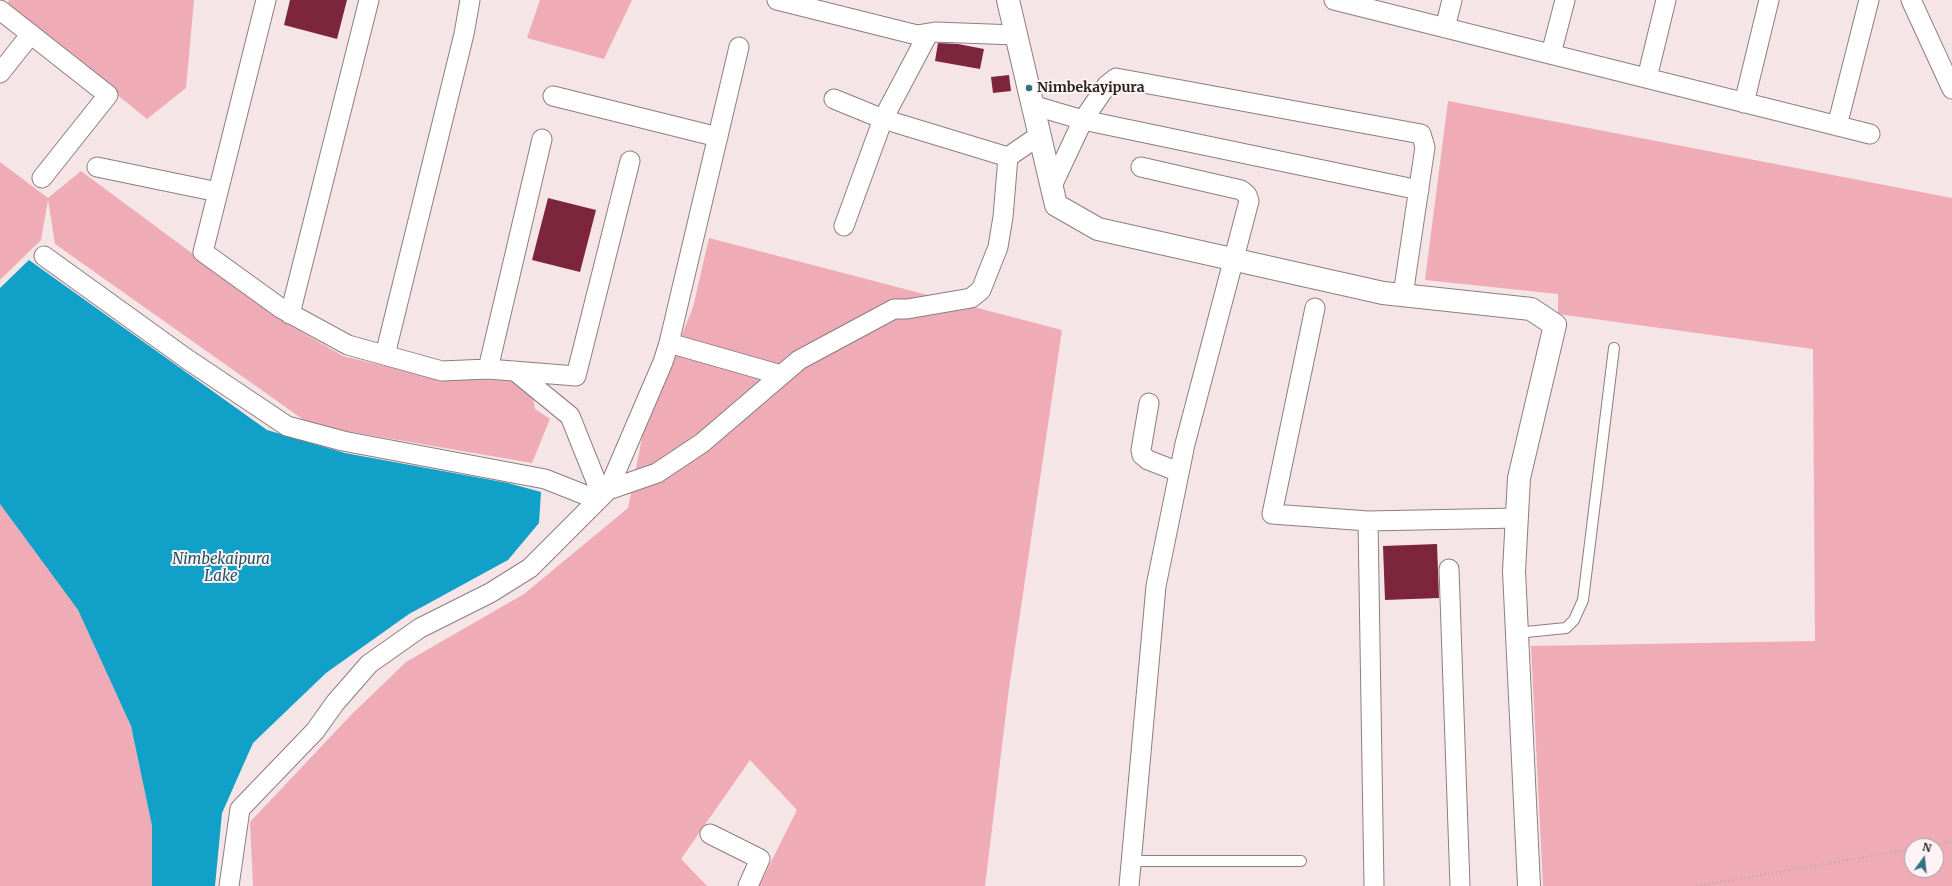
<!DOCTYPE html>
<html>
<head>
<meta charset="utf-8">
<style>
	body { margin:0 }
	#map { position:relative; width:1952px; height:886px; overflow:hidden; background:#f5e5e7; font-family:Merriweather,serif }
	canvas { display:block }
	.north { position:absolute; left:1904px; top:838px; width:40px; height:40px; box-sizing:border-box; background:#fef4f5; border:1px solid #a8a0a1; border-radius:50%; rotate:15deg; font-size:11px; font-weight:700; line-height:16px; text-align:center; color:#282323 }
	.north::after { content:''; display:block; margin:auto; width:14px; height:18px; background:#357288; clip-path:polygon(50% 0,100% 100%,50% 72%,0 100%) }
</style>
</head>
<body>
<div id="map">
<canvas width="1952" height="886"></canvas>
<div class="north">N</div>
</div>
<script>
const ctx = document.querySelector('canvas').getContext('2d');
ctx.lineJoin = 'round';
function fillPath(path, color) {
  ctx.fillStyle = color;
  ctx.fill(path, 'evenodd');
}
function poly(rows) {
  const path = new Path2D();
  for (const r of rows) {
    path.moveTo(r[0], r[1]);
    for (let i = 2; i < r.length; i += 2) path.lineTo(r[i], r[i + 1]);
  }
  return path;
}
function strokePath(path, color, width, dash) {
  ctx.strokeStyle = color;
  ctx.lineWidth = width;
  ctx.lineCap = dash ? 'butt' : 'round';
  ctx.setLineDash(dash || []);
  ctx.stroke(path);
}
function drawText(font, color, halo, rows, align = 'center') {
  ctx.font = font + ' Merriweather,serif';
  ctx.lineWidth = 4;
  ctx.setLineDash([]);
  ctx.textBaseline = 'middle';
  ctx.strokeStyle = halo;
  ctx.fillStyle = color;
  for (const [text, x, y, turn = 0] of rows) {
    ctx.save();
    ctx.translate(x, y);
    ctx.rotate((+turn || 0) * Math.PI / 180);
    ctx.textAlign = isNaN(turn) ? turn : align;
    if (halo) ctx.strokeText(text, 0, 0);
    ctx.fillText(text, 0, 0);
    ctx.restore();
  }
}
const green = poly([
	[9,0,194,0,186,88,147,119,7,5],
	[540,0,632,0,604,59,527,38],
	[1448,101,1952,198,1952,886,1543,886,1531,646,1815,641,1813,349,1558,314,1558,294,1425,280],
	[1912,846,1936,846,1936,870,1912,870],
	[0,162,48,198,81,171,286,323,343,356,430,377,512,381,533,398,535,409,550,419,532,463,311,425,55,244,48,200,41,240,0,280],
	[709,238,1062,330,1009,688,985,886,759,886,797,810,750,760,681,859,707,886,253,886,250,822,351,715,406,662,524,594,628,508,643,433,693,307],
	[0,504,78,610,131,726,152,826,152,886,0,886]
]);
const water = poly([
	[29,260,267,430,345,453,508,483,541,492,539,523,508,560,409,614,326,673,253,743,222,813,215,886,152,886,152,826,131,726,78,610,0,504,0,288]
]);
const building = poly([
	[290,0,347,0,337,39,284,25],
	[938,43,958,44,984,49,980,69,935,61],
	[1009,75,1011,91,993,93,991,77],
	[548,198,596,210,580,272,532,260],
	[1437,544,1439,598,1385,600,1383,546]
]);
const path = poly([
	[1928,846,1952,842],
	[1697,886,1912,849]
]);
const lane = poly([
	[1516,633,1566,628,1574,620,1583,600,1614,348],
	[1131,861,1301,861]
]);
const street = poly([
	[266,0,203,252,282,309,348,345,442,371,488,369,576,376,630,161],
	[777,0,917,35,935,32,1016,35],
	[1334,0,1870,134],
	[1911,0,1952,89],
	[0,10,108,95,42,178],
	[1445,28,1452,0],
	[1551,54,1565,0],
	[0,73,31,34],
	[1647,78,1666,0],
	[553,96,718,137],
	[834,99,883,119,1008,157],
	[1744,103,1769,0],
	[1032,105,1083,120,1419,190],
	[1837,126,1869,0],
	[97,167,218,192],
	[1052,186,1083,120,1107,85,1116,78,1421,134,1425,147,1403,295],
	[844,226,883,119,928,34],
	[44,256,187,359,287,426,343,441,545,479,598,500],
	[1315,308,1272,514,1368,521,1374,886],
	[290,314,369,0],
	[669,343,781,375],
	[385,355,464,34,470,0],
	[488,369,542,139],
	[515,371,570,416,602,496],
	[1149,403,1141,450,1142,455,1148,460,1179,472],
	[608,490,663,362,669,343,739,47],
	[1368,521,1517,518],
	[1449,569,1460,886],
	[710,834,760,859,748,886],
	[229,886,240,809,315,731,335,703,369,664,420,628,490,593,530,568,608,490,657,473,702,443,799,360,894,309,907,309,971,298,981,290,998,247,1003,217,1008,157,1040,135],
	[1129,886,1156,586,1185,444,1249,201,1247,195,1241,190,1141,167]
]);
const secondary = poly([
	[1008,0,1056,205,1098,229,1383,293,1531,309,1555,325,1519,478,1514,571,1529,886]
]);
const markers = [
	[1029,88,4,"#357288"]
];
const poiNames = [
	["Nimbekayipura",1037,88]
];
const waterNames = [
	["Nimbekaipura",221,560],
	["Lake",221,577]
];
fillPath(green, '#efabb6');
fillPath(water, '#11a0c8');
fillPath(building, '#7d253d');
strokePath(lane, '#8c7e80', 12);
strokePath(street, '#8c7e80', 21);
strokePath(secondary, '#8c7e80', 24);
strokePath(path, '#b7aaac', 2.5, [1, 3]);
strokePath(lane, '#fff', 10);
strokePath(street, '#fff', 19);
strokePath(secondary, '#fff', 22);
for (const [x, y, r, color] of markers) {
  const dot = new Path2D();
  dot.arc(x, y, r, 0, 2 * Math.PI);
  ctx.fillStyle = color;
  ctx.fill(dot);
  strokePath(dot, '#fef4f5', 1.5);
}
drawText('bold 14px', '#282323', '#fef4f5', poiNames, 'left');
drawText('italic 15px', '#215365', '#fef4f5', waterNames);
</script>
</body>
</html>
